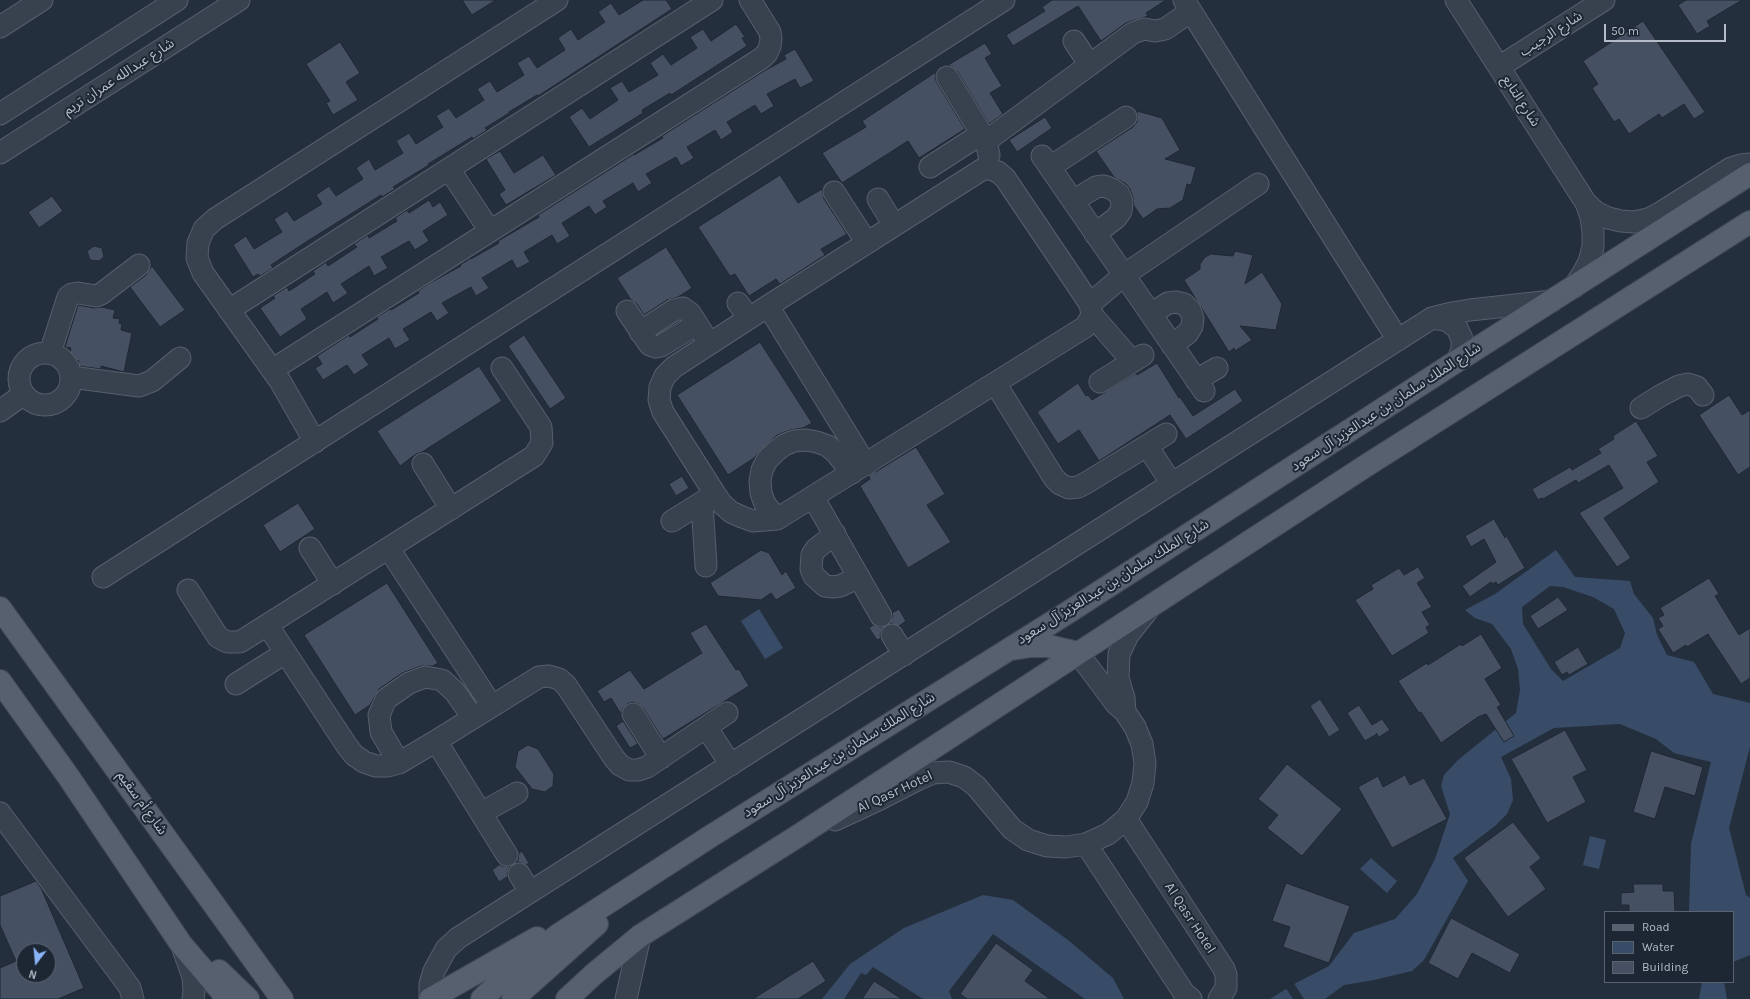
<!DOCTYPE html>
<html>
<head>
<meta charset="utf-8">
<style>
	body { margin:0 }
	#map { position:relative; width:1750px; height:999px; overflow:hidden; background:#242f3e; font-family:Karla,sans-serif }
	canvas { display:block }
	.legend { position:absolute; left:1604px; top:911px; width:130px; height:72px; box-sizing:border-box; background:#1d2633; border:1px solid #59626f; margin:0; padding:5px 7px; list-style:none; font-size:12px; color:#b4bcc9 }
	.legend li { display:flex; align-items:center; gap:8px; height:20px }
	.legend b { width:20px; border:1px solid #59626f }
	.north { position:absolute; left:16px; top:943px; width:40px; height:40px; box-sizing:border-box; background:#1d2633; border:1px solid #59626f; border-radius:50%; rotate:196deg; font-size:11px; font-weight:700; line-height:16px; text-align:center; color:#b4bcc9 }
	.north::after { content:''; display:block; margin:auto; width:14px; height:18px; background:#8ab4f8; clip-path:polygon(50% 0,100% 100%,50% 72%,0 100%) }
	.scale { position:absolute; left:1604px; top:24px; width:122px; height:18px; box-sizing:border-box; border:2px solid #b4bcc9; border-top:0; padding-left:5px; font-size:12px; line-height:14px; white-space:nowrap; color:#b4bcc9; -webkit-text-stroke:3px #1d2633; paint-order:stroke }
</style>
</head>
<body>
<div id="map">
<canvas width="1750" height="999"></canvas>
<ul class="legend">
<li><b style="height:5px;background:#56606e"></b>Road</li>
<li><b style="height:11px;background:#394c67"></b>Water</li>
<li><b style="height:11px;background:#455162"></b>Building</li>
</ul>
<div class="north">N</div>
<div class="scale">50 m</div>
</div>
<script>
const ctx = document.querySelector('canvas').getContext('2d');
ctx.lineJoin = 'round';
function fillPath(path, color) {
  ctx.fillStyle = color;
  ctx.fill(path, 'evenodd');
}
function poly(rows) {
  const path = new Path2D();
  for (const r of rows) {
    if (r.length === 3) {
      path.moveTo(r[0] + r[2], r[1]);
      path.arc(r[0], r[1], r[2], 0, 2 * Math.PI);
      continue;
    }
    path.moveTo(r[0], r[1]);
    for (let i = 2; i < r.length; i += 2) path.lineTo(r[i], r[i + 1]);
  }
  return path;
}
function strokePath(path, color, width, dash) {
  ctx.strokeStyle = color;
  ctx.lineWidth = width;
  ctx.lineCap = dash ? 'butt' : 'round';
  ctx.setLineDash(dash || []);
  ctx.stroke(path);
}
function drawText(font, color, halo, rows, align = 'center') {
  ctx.font = font + ' Karla,"Noto Sans Arabic",sans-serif';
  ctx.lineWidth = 4;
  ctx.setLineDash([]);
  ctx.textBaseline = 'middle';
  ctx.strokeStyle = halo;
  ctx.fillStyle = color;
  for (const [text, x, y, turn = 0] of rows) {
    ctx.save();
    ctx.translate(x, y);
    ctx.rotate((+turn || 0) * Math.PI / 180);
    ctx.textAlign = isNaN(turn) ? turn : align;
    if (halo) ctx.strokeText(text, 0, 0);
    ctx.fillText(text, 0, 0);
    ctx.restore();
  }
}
const water = poly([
	[1556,550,1575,577,1630,581,1634,594,1653,618,1657,635,1667,655,1694,662,1713,694,1750,703,1750,747,1729,828,1746,895,1750,898,1750,955,1733,962,1733,912,1689,912,1691,844,1711,762,1674,753,1656,739,1620,724,1554,728,1501,757,1511,779,1513,800,1507,814,1495,826,1453,858,1468,881,1424,960,1412,971,1374,980,1344,985,1325,999,1270,999,1296,983,1329,966,1354,933,1395,919,1417,894,1435,859,1450,814,1441,786,1444,775,1458,760,1516,713,1520,690,1518,669,1511,649,1492,624,1475,618,1465,610,1495,594],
	[1550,586,1563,587,1593,597,1614,609,1625,633,1620,648,1563,681,1551,669,1523,624,1522,607],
	[759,609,783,648,765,659,741,621],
	[1590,836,1606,840,1599,869,1583,865],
	[1371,858,1397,881,1387,893,1360,869],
	[983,895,1013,900,1068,940,1113,978,1124,999,1085,999,993,934,949,991,952,999,923,999,873,967,866,975,861,973,844,999,822,999,850,964,904,928],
	[1702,982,1724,982,1727,999,1699,999]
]);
const pier = poly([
	[1293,982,1304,999,1293,999,1285,987]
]);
const building = poly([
	[462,0,496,0,472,15,462,0],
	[643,0,666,0,672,9,538,96,537,95,509,112,509,113,485,128,487,130,473,139,472,137,428,164,429,165,393,187,395,189,382,197,381,195,306,242,271,265,273,268,260,276,258,274,253,277,233,245,246,236,254,249,282,232,274,219,287,211,294,221,322,204,316,195,329,186,336,196,363,179,356,168,369,159,375,170,403,153,396,141,409,133,416,144,443,127,436,116,449,108,456,118,484,100,477,89,490,81,497,92,524,75,517,63,529,56,537,68,565,50,558,38,571,29,578,40,605,22,598,12,611,3,619,15,643,0],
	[1052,0,1166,0,1146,13,1148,16,1126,23,1101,41,1078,6,1013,46,1006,35,1045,11,1042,7,1052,0],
	[1686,0,1742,0,1707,21,1710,26,1697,34,1678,5,1686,0],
	[1643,21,1705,112,1694,119,1684,104,1662,118,1659,114,1629,134,1619,119,1614,122,1592,88,1598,84,1583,61,1643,21],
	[736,24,745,37,742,38,747,46,671,95,670,93,642,110,643,113,589,147,569,117,582,108,590,119,618,100,610,88,622,81,629,92,658,75,650,63,663,54,671,65,697,48,690,37,703,29,711,41,736,24],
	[340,42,360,73,346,82,358,100,333,115,326,103,330,101,306,64,340,42],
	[985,43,992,54,985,58,1002,86,990,93,1003,114,989,124,957,71,953,67,948,65,985,43],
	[795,49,814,81,800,88,795,79,767,94,774,106,761,114,755,105,727,122,733,132,721,140,715,130,687,147,694,158,681,166,676,157,646,174,652,183,638,192,633,183,603,201,607,207,595,215,589,206,562,223,570,236,557,244,552,235,524,252,530,262,517,269,512,260,482,278,489,288,476,296,471,287,442,303,449,313,437,321,431,312,403,329,410,340,395,349,389,338,362,355,369,365,354,375,347,365,323,380,315,368,322,364,317,356,349,335,350,337,378,319,377,317,390,309,391,310,419,293,418,291,430,283,461,266,460,265,471,258,471,259,499,243,498,241,539,217,538,215,634,154,634,155,663,138,662,136,764,71,786,59,784,55,795,49],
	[936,72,935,78,937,83,965,129,919,158,908,141,842,183,822,153,866,127,862,121,936,72],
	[1137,111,1162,118,1180,150,1165,159,1196,167,1191,185,1187,184,1183,200,1170,208,1157,209,1143,219,1134,206,1133,198,1130,189,1126,184,1114,177,1096,151,1133,127,1137,122,1137,111],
	[1045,117,1052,128,1017,152,1009,140,1045,117],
	[500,151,514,173,543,155,556,175,506,205,499,194,505,190,486,159,500,151],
	[780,175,798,203,822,189,824,199,847,234,821,249,825,255,780,284,776,279,749,296,735,274,730,276,698,227,780,175],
	[52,196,63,211,39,228,28,212,52,196],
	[429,200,433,207,440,202,448,215,423,231,429,241,415,250,409,241,381,257,388,268,374,276,369,266,341,284,348,293,333,303,327,292,301,309,307,319,280,337,260,308,275,298,273,296,287,287,289,291,315,274,313,271,326,262,328,266,357,247,354,244,368,235,369,238,397,221,395,218,407,210,409,213,429,200],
	[94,246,102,248,104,257,99,261,90,260,87,251,94,246],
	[666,247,692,288,678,297,667,300,644,315,637,304,631,300,617,278,666,247],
	[1235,251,1253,255,1245,284,1262,272,1282,304,1276,330,1240,326,1252,340,1235,351,1234,348,1229,352,1184,280,1200,269,1200,264,1205,257,1211,254,1233,256,1235,251],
	[152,266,185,310,160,327,130,287,146,275,152,266],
	[78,305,94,308,102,307,115,310,113,318,120,319,119,323,122,324,121,330,132,333,124,372,101,366,101,369,78,366,79,361,68,359,71,348,65,347,78,305],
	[524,335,566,398,550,409,508,346,524,335],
	[760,342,812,423,803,428,790,430,777,435,759,452,754,458,728,475,677,395,760,342],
	[1157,363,1179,398,1180,397,1193,416,1235,389,1243,401,1186,439,1170,415,1099,461,1079,430,1058,444,1037,412,1078,383,1086,396,1088,395,1092,400,1136,373,1137,375,1157,363],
	[479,366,502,401,422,452,416,454,400,466,377,431,479,366],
	[1729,395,1742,415,1750,410,1750,467,1738,475,1699,415,1729,395],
	[1636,421,1658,456,1647,462,1659,482,1604,518,1631,558,1617,567,1579,513,1623,488,1609,465,1578,483,1576,480,1543,499,1542,498,1538,500,1532,489,1570,467,1572,470,1601,453,1598,449,1614,439,1613,436,1636,421],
	[916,447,945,494,927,505,951,542,908,568,860,486,870,479,869,476,916,447],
	[682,476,689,488,676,496,669,484,682,476],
	[298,503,315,529,280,552,263,525,298,503],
	[1494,519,1505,538,1506,535,1525,568,1498,585,1496,582,1492,584,1491,582,1470,597,1462,586,1496,562,1484,539,1471,547,1465,536,1494,519],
	[761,550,769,553,782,575,786,571,796,588,776,600,771,593,761,600,718,596,710,583,761,550],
	[1418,567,1425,578,1417,583,1432,607,1422,612,1430,625,1426,627,1429,633,1392,656,1355,600,1373,589,1371,585,1399,568,1404,575,1418,567],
	[1709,578,1719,594,1715,596,1739,635,1750,628,1750,678,1741,684,1708,634,1687,647,1686,645,1673,653,1658,629,1663,626,1658,618,1664,615,1660,608,1709,578],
	[387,583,438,663,433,666,421,666,402,673,379,689,370,705,355,715,304,635,387,583],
	[1558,597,1568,610,1538,629,1530,616,1558,597],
	[899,609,906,621,899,626,890,623,893,616,892,613,899,609],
	[706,624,736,670,739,669,749,686,663,739,643,708,639,704,633,702,627,704,623,708,621,714,611,698,604,702,597,691,630,670,644,689,702,653,690,633,706,624],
	[873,625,883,628,880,635,881,638,877,640,869,628,873,625],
	[1481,634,1502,668,1485,679,1501,705,1497,707,1514,736,1504,742,1486,714,1478,717,1441,743,1421,712,1419,713,1398,681,1427,663,1428,665,1461,644,1462,646,1481,634],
	[1578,647,1588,664,1569,675,1567,672,1562,675,1554,662,1578,647],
	[1320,699,1340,730,1329,737,1310,706,1320,699],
	[1359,705,1372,725,1382,719,1390,730,1379,737,1376,733,1377,734,1365,741,1347,713,1359,705],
	[623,721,638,744,630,748,616,726,623,721],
	[1565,730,1587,770,1573,777,1586,802,1547,823,1511,759,1565,730],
	[528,745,538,749,554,774,553,786,545,792,532,789,515,767,518,751,528,745],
	[1651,751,1703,767,1695,796,1665,787,1655,819,1633,812,1651,751],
	[1287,764,1342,809,1302,856,1267,828,1278,815,1258,799,1287,764],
	[1405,775,1410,785,1424,778,1447,819,1392,848,1358,787,1378,776,1383,787,1405,775],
	[1513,822,1541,858,1530,867,1546,889,1508,917,1464,858,1513,822],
	[522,851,529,863,526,865,519,862,516,863,518,860,519,853,522,851],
	[497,862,502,866,510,866,507,874,509,880,507,877,499,882,492,870,499,865,497,862],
	[36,881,41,888,84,988,58,999,0,999,0,968,16,961,0,925,0,896,36,881],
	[24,951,48,951,48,975,24,975,24,951],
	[1286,883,1350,906,1329,963,1283,947,1290,927,1272,921,1286,883],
	[1633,884,1663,884,1663,891,1674,891,1675,912,1629,912,1629,905,1621,905,1621,893,1634,892,1633,884],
	[1451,918,1520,954,1510,973,1472,953,1458,979,1428,963,1451,918],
	[996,943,1033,970,1025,981,1050,999,967,999,960,994,996,943],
	[813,961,826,981,798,999,753,999,813,961],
	[874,981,902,999,862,999,874,981]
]);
const minor = poly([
	[1184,0,1398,340],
	[1456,0,1586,203,1591,217,1593,232,1593,247,1589,262,1582,275,1574,287],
	[0,27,42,0],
	[1074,41,1090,65],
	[1499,67,1604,0],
	[947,77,986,141,989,155],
	[0,114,177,0],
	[986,141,1133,33,1144,29,1155,31,1165,29,1190,12],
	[0,153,239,0],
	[1042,156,1204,391],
	[930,167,981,134],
	[1050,167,1126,117],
	[449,169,490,231],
	[983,169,990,169,998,172,1005,178,1090,304,1092,315,1089,321,1085,327,777,519,753,521,742,517,731,512,722,504,715,494,663,412,659,400,660,387,665,376,674,367,768,306,983,169],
	[834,192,867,243],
	[878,199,894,225],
	[1073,201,1096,187,1104,186,1112,189,1119,194,1122,202,1121,211,1116,218,1095,234],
	[1586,203,1596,212,1608,218,1621,221,1634,222,1648,219,1660,213,1731,168,1741,165,1750,164],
	[738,303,749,318],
	[1090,304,1124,275,1258,184],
	[768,306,866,465],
	[229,310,712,0],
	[627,311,647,341,650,345,656,347,661,346,697,324],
	[1151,314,1168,303,1176,302,1184,304,1190,310,1193,318,1192,326,1188,333,1172,345],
	[1092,315,1132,361],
	[1432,318,1446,320,1457,328,1462,339,1462,350,1457,361],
	[640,332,674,310,683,308,690,313,704,335],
	[50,353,68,297,72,294,78,293,96,296,101,294,139,265],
	[45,379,26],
	[272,370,762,58,767,53,770,46,771,39,770,32,750,0],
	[71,377,139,386,152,381,180,358],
	[1196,380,1217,368],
	[1100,382,1143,355],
	[995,383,1054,478,1060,484,1069,488,1078,487,1086,483,1166,434],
	[1641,408,1660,396,1679,386,1688,384,1697,387,1703,395],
	[0,411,24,394],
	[315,442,280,381,203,273,197,258,198,243,204,229,215,219,557,0],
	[1147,446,1172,484],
	[423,464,451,509],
	[813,497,881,616],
	[702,503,706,566],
	[777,519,765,504,761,493,760,481,762,470,767,460,775,452,784,445,794,441,806,440,817,442,828,446,836,453,852,473],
	[672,521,712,496],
	[835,534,816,549,812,555,811,569,814,576,825,586,833,587,840,586,859,577],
	[310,548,333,584],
	[389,549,492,706],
	[103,577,1004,0],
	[188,590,218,637,227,642,240,642,534,456,542,443,541,427,502,368],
	[268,626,347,746,354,755,364,762,376,766,388,766,399,763,436,741,539,677,549,676,559,679,566,685,614,758,620,765,629,770,638,770,647,767,727,713],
	[892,635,904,655],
	[236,684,285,653],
	[1125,712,1124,698,1118,678,1119,654,1128,635,1147,611],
	[633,714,661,758],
	[706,727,731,765],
	[436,741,507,855],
	[399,763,381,732,379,715,386,699,409,683,425,677,442,680,455,692,473,718],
	[0,813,125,981,130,988,133,999],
	[481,813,517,793],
	[1126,819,1224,969,1226,975,1226,988,1219,999],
	[835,820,880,799,919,779,933,773,949,772,964,777,976,786,1012,829,1028,840,1047,846,1066,847,1086,844,1108,834,1126,819,1137,802,1143,783,1145,763,1142,744,1135,727,1125,712,1116,704,1078,653],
	[1086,844,1184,993,1191,999],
	[519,874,530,892],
	[182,946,193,977,194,991,193,999],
	[430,999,430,984,434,971,446,949,458,938,1432,318,1452,313,1470,310,1552,301],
	[626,999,640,936]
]);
const major = poly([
	[0,608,282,999],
	[1012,649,1031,646,1048,646,1078,653],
	[0,681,68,776,181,944,228,999],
	[219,971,248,999],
	[430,999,537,938],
	[482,999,501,981,558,935,711,836,1067,613,1457,361,1750,174],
	[513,999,597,924],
	[567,999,594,974,640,936,801,834,1364,467,1750,222]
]);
const streetNames = [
	["شارع الرجيب",1551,34,-33],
	["شارع عبدالله عمران تريم",119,77,-33],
	["شارع التابع",1521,101,57],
	["شارع الملك سلمان بن عبدالعزيز آل سعود",1386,407,-33],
	["شارع الملك سلمان بن عبدالعزيز آل سعود",1113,582,-32],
	["شارع الملك سلمان بن عبدالعزيز آل سعود",839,755,-32],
	["Al Qasr Hotel",895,792,-25],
	["شارع أم سقيم",142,803,54],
	["Al Qasr Hotel",1190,918,57]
];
fillPath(water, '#394c67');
fillPath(pier, '#242f3e');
fillPath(building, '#455162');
strokePath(building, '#1f2835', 1);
strokePath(minor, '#565f6c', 23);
strokePath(major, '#414a57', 24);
strokePath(minor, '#38414e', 21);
strokePath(major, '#56606e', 22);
drawText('14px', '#b4bcc9', '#1d2633', streetNames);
</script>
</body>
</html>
